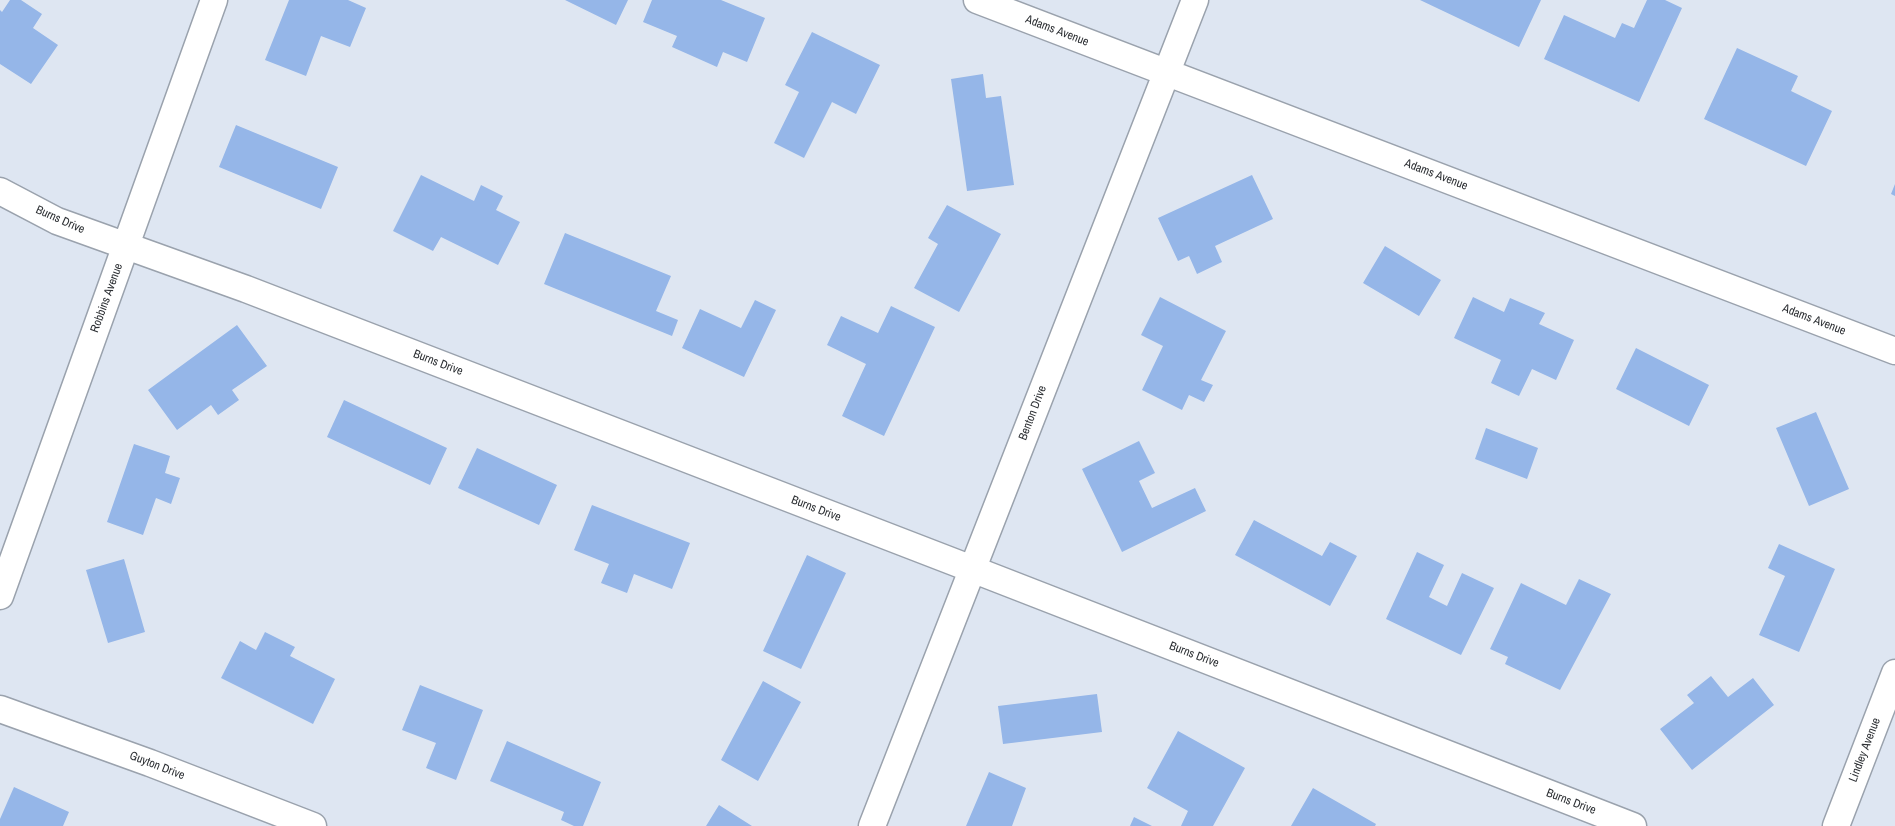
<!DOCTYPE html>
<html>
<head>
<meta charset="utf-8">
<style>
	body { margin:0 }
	canvas { display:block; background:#dee6f2 }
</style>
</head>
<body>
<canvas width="1895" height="826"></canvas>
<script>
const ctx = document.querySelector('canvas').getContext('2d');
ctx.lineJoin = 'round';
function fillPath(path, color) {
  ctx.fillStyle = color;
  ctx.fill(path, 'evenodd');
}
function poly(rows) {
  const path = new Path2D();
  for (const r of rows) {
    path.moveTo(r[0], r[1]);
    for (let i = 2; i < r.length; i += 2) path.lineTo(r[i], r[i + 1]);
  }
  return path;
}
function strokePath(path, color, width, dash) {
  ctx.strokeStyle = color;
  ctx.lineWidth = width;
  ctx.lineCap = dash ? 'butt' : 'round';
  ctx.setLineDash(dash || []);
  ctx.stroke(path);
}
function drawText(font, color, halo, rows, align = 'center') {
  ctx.font = font + ' "Archivo Narrow",sans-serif';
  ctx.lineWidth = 4.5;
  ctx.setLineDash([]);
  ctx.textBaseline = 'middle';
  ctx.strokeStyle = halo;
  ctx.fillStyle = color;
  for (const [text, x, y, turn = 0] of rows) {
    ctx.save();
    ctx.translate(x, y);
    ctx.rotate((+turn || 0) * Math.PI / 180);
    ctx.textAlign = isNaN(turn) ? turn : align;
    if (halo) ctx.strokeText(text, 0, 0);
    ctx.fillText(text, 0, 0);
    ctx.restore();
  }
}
const building = poly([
	[10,0,21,0,42,14,33,28,58,45,31,84,0,64,0,10,2,12],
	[289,0,348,0,366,8,350,47,321,36,306,76,265,60],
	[565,0,628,0,616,25],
	[652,0,721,0,765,18,747,62,723,52,717,67,672,47,677,36,643,22],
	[1420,0,1541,0,1519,47],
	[1647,0,1665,0,1682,8,1639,102,1544,59,1564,15,1615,38,1622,23,1634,28],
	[812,32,880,65,856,114,832,102,804,158,774,143,799,92,785,85],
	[1737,48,1798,76,1791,91,1832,111,1806,166,1704,119],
	[983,74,986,98,1001,96,1014,185,967,191,951,79],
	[236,125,338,167,321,209,219,167],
	[421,175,474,201,481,185,503,196,496,210,520,222,498,265,441,237,433,251,393,231],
	[1252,175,1273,219,1215,246,1222,262,1197,274,1189,256,1178,261,1158,218],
	[1895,184,1895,196,1891,194],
	[947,205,1001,234,959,312,914,288,938,244,928,238],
	[565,233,671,276,656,311,678,320,672,336,544,284],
	[1385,246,1441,280,1419,316,1363,283],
	[1160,297,1226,331,1201,380,1213,385,1204,402,1189,395,1182,410,1142,390,1163,346,1141,335],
	[1473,297,1504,312,1510,298,1545,313,1539,324,1574,340,1556,380,1532,369,1519,396,1491,383,1501,360,1454,338],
	[755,300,776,310,744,377,682,348,700,309,741,328],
	[891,306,935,327,884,436,842,416,866,364,827,345,841,316,878,333],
	[237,325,267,366,232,390,239,400,218,415,211,405,177,430,148,390],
	[1636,348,1709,385,1689,426,1616,389],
	[344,400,447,448,430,485,327,437],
	[1816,412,1849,489,1809,506,1776,428],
	[1486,428,1538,448,1527,479,1475,459],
	[1139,441,1155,473,1139,481,1152,508,1195,488,1206,511,1122,552,1082,469],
	[134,444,170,456,165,473,180,478,171,504,156,498,143,535,107,522],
	[477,448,557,485,539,525,458,488],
	[592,505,690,543,672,589,634,574,627,593,601,583,609,564,574,550],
	[1254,520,1322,556,1330,542,1357,556,1330,606,1235,555],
	[1779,544,1835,569,1799,652,1759,635,1785,576,1768,568],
	[1417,552,1444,565,1429,597,1447,606,1462,573,1494,588,1461,655,1386,619],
	[807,555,846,573,801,669,763,651],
	[124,559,145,632,108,643,86,570],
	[1579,579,1611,594,1560,690,1505,664,1508,657,1490,649,1521,583,1566,605],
	[265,632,295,647,290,656,335,679,313,724,221,678,240,641,256,650],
	[1711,676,1728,697,1753,678,1774,705,1692,770,1660,729,1694,703,1687,695],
	[763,681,801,702,758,781,721,760],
	[420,685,483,710,456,780,426,768,436,743,402,730],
	[1097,694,1102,732,1003,744,998,706],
	[1178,731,1245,768,1213,826,1181,826,1188,811,1147,788],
	[507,741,601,782,583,826,574,826,561,820,564,812,490,781],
	[989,772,1026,788,1012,826,966,826],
	[14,787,69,812,63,826,0,826,0,819],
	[1313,788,1376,824,1375,826,1291,826],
	[719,805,752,826,706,826],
	[1134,817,1152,826,1130,826]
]);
const minor = poly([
	[977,0,1895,351],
	[0,191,57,221,246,289,972,569,1633,826],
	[0,596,214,0],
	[0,709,150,763,313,826],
	[872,826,1195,0],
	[1836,826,1895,673]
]);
const streetNames = [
	["Adams Avenue",1057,31,21],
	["Adams Avenue",1436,175,21],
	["Burns Drive",60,220,24],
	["Robbins Avenue",107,298,-70],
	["Adams Avenue",1814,320,21],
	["Burns Drive",438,363,21],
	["Benton Drive",1033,413,-69],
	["Burns Drive",816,509,21],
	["Burns Drive",1194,655,21],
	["Lindley Avenue",1865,750,-69],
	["Guyton Drive",157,766,21],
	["Burns Drive",1571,802,21]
];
fillPath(building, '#95b6e8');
strokePath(minor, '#9aa2ad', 29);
strokePath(minor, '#fff', 26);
drawText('12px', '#2d3034', '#fff', streetNames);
</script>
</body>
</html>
